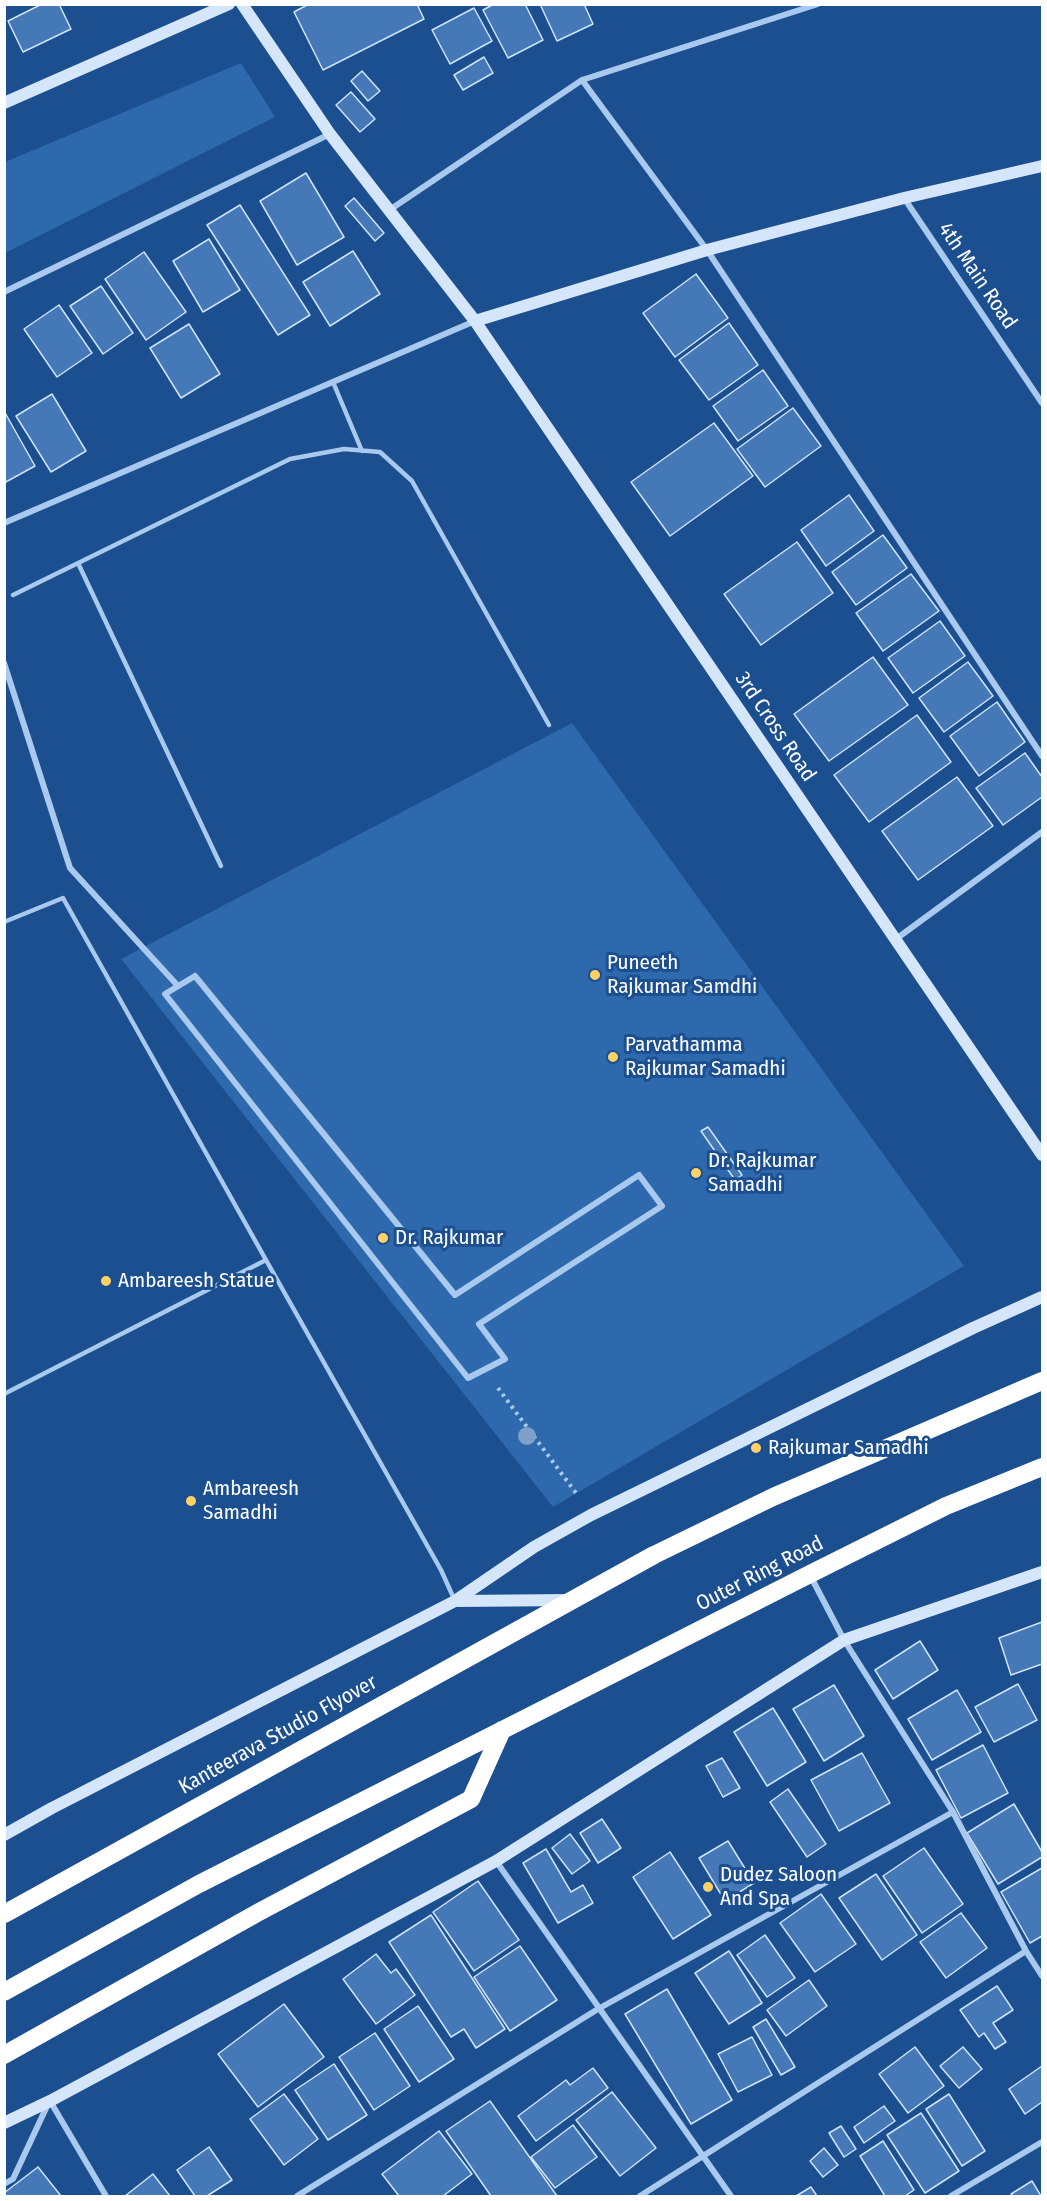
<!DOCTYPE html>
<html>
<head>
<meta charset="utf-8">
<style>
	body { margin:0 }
	#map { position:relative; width:1047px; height:2201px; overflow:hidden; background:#1b4f8f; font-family:"Fira Sans Condensed",sans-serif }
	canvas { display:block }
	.frame { position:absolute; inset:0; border:6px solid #fff; pointer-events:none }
</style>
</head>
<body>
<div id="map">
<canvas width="1047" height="2201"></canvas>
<div class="frame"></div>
</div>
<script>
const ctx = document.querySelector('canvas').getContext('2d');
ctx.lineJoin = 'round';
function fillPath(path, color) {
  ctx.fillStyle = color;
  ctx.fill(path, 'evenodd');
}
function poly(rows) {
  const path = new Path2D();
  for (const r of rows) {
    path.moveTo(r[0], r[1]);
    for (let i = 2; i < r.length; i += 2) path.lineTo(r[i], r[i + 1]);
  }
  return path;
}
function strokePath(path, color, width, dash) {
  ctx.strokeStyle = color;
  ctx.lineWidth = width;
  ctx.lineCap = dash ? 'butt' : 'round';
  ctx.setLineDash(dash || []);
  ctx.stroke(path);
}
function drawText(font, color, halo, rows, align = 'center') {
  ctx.font = font + ' "Fira Sans Condensed",sans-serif';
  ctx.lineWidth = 6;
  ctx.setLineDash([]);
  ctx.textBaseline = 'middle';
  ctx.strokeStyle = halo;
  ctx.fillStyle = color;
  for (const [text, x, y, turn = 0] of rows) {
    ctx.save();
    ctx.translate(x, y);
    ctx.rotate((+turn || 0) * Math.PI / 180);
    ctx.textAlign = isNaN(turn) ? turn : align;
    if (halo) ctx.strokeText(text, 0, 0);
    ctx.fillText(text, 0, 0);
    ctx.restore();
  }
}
const green = poly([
	[241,63,275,117,5,253,5,162],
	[572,723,964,1266,553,1507,121,959]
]);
const building = poly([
	[42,4,59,4,71,29,23,52,8,21,42,4],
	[309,4,417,4,424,19,323,70,294,12,309,4],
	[494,4,525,4,543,40,508,58,483,10,494,4],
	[540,4,584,4,593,24,557,41,540,4],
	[474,8,492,41,450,64,432,30,474,8],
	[484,57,493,73,463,90,454,75,484,57],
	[362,71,380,91,368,101,351,81,362,71],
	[351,92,375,119,360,132,336,105,351,92],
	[306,173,344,237,297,265,260,201,306,173],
	[354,198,384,233,375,241,345,206,354,198],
	[240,205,310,315,278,335,207,225,240,205],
	[209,239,240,290,203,312,173,261,209,239],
	[353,251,380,294,330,326,303,282,353,251],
	[144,252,186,312,146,340,105,279,144,252],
	[696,274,728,318,675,357,643,313,696,274],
	[101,286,133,333,103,354,70,306,101,286],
	[59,305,92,353,57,377,24,329,59,305],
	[729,323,758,365,709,400,679,360,729,323],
	[189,324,220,374,181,398,150,348,189,324],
	[763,370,788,406,738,441,713,406,763,370],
	[52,394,86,451,51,472,16,416,52,394],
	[793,408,821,446,765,487,737,449,793,408],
	[4,411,35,466,4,483,4,411],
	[714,423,753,476,670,536,631,482,714,423],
	[849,495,874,531,826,566,801,530,849,495],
	[883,535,907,568,856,605,832,572,883,535],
	[797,542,833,593,761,645,724,594,797,542],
	[911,574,939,611,883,651,856,613,911,574],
	[940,621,965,656,913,693,888,658,940,621],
	[873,657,908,705,829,761,794,714,873,657],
	[968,662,993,696,944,732,919,698,968,662],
	[997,702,1025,742,979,776,950,736,997,702],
	[917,715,951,762,869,822,834,775,917,715],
	[1025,753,1042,777,1042,797,1003,825,976,788,1025,753],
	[957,777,993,826,918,880,882,831,957,777],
	[708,1127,742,1175,735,1180,701,1131,708,1127],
	[1042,1622,1042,1664,1011,1675,999,1638,1042,1622],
	[920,1641,938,1670,893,1699,875,1670,920,1641],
	[1018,1684,1037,1720,994,1742,975,1707,1018,1684],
	[834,1685,864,1736,824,1761,793,1709,834,1685],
	[957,1690,981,1732,932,1760,908,1719,957,1690],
	[773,1708,806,1762,767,1786,734,1732,773,1708],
	[983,1745,1008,1793,961,1818,936,1770,983,1745],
	[862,1753,890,1803,839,1831,811,1780,862,1753],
	[722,1758,740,1788,723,1797,706,1766,722,1758],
	[788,1789,826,1844,807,1857,770,1802,788,1789],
	[1014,1804,1042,1852,1042,1857,998,1884,967,1833,1014,1804],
	[602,1819,621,1848,598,1863,580,1833,602,1819],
	[570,1834,590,1861,572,1874,552,1848,570,1834],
	[728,1841,754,1883,725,1901,699,1858,728,1841],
	[924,1848,963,1904,922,1933,883,1876,924,1848],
	[546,1849,571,1892,583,1885,593,1903,558,1923,523,1863,546,1849],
	[670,1852,711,1915,673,1939,633,1877,670,1852],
	[1042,1868,1042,1936,1030,1943,1001,1892,1042,1868],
	[876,1874,917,1935,882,1960,839,1898,876,1874],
	[478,1881,519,1940,474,1971,433,1912,478,1881],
	[821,1894,856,1944,815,1972,780,1923,821,1894],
	[961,1913,987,1948,946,1978,920,1942,961,1913],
	[431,1915,505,2029,476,2048,464,2029,451,2037,389,1942,431,1915],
	[765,1935,795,1978,767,1997,737,1955,765,1935],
	[520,1946,557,2000,510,2031,474,1977,520,1946],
	[729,1951,762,2003,729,2024,695,1973,729,1951],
	[376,1954,391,1973,396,1969,415,1995,376,2024,343,1979,376,1954],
	[809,1980,827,2006,786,2036,767,2010,809,1980],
	[997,1986,1013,2010,993,2023,1006,2042,995,2049,984,2033,979,2037,960,2010,997,1986],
	[667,1989,732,2100,691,2124,625,2014,667,1989],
	[284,2004,324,2057,258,2107,218,2054,284,2004],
	[418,2006,454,2059,419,2082,384,2029,418,2006],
	[766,2019,795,2067,781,2075,753,2027,766,2019],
	[375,2033,410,2086,374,2110,339,2057,375,2033],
	[752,2037,772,2075,738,2092,718,2054,752,2037],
	[915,2047,944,2086,908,2113,879,2074,915,2047],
	[963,2047,982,2069,959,2088,940,2066,963,2047],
	[334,2064,367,2115,328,2140,295,2090,334,2064],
	[1042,2066,1042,2102,1025,2114,1009,2089,1042,2066],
	[593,2068,608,2088,536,2141,518,2116,566,2080,570,2085,593,2068],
	[612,2092,656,2148,620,2176,576,2120,612,2092],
	[284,2094,318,2139,284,2165,250,2119,284,2094],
	[949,2094,985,2151,962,2166,926,2109,949,2094],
	[490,2101,557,2196,491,2196,446,2131,490,2101],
	[884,2106,895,2121,864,2143,854,2127,884,2106],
	[921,2113,959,2171,925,2193,887,2135,921,2113],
	[573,2125,597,2157,555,2188,531,2157,573,2125],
	[841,2126,856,2149,844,2157,829,2133,841,2126],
	[439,2131,472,2174,443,2196,399,2196,382,2174,439,2131],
	[883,2141,914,2190,905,2196,885,2196,860,2156,883,2141],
	[209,2147,232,2180,207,2196,195,2196,177,2170,209,2147],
	[824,2148,838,2165,823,2177,810,2161,824,2148],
	[38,2167,61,2196,4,2196,4,2193,38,2167],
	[153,2174,170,2196,125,2196,153,2174],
	[1032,2181,1041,2196,1013,2196,1011,2194,1032,2181],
	[811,2187,817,2196,796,2196,811,2187]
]);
const path = poly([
	[498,1388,576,1493]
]);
const lane = poly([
	[333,382,362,451],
	[78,563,221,866],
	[13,595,290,459,344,449,380,452,412,481,549,725],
	[4,922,63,898,266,1260],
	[4,1394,266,1260,441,1570,455,1601]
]);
const street = poly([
	[582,80,818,4],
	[904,198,1042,403],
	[388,211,582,80,707,250,1042,756],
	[4,292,330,134],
	[4,523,475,321],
	[4,663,70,868,178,986],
	[896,939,1042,832],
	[195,976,455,1295,639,1175,662,1206,479,1324,505,1359,468,1378,165,994,195,976],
	[810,1575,844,1640,953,1812,1026,1951,1042,1976],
	[496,1861,731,2196],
	[50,2101,106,2196],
	[4,2184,13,2179,48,2104],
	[297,2196,598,2009,953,1812],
	[640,2196,1026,1951],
	[951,2196,1042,2142]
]);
const secondary = poly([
	[242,4,330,134,475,321,707,250,904,198,1042,166],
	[4,103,229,4],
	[475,321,1042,1155],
	[456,1601,570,1600],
	[4,1835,52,1808,455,1601,534,1547,591,1515,973,1328,1042,1297],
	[4,2123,50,2101,496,1861,844,1640,1042,1572]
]);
const highway = poly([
	[4,1914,654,1555,773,1497,1042,1381],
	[4,1992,199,1884,810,1574,946,1506,1042,1467],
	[4,2055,259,1912,471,1799,502,1730]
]);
const trees = [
	[527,1436]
];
const markers = [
	[595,975,6,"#ffd166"],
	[613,1057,6,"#ffd166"],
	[696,1173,6,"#ffd166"],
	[383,1238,6,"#ffd166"],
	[106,1281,6,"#ffd166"],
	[756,1448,6,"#ffd166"],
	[191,1501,6,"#ffd166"],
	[708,1887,6,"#ffd166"]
];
const streetNames = [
	["4th Main Road",977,276,56],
	["3rd Cross Road",775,727,56],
	["Outer Ring Road",760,1574,-27],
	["Kanteerava Studio Flyover",278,1735,-29]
];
const poiNames = [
	["Puneeth",607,963],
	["Rajkumar Samdhi",607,987],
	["Parvathamma",625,1045],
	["Rajkumar Samadhi",625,1069],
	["Dr. Rajkumar",708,1161],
	["Samadhi",708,1185],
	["Dr. Rajkumar",395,1238],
	["Ambareesh Statue",118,1281],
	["Rajkumar Samadhi",768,1448],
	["Ambareesh",203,1489],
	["Samadhi",203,1513],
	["Dudez Saloon",720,1875],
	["And Spa",720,1899]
];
fillPath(green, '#2e69ad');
fillPath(building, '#4478b7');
strokePath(building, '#cfe3fa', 1.5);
strokePath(path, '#a9c9ee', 4, [3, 4.5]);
strokePath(lane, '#a9c9ee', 4.5);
strokePath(street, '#a9c9ee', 6);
strokePath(secondary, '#d6e6fa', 12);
strokePath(highway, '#fff', 18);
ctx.fillStyle = '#7ea0ca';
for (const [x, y] of trees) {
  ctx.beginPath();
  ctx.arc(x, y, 9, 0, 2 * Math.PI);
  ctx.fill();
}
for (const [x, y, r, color] of markers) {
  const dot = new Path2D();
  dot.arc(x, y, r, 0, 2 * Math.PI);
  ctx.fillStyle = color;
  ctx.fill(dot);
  strokePath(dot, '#1b4f8f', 2);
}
drawText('21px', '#fff', '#1b4f8f', streetNames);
drawText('21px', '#fff', '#1b4f8f', poiNames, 'left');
</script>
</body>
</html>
